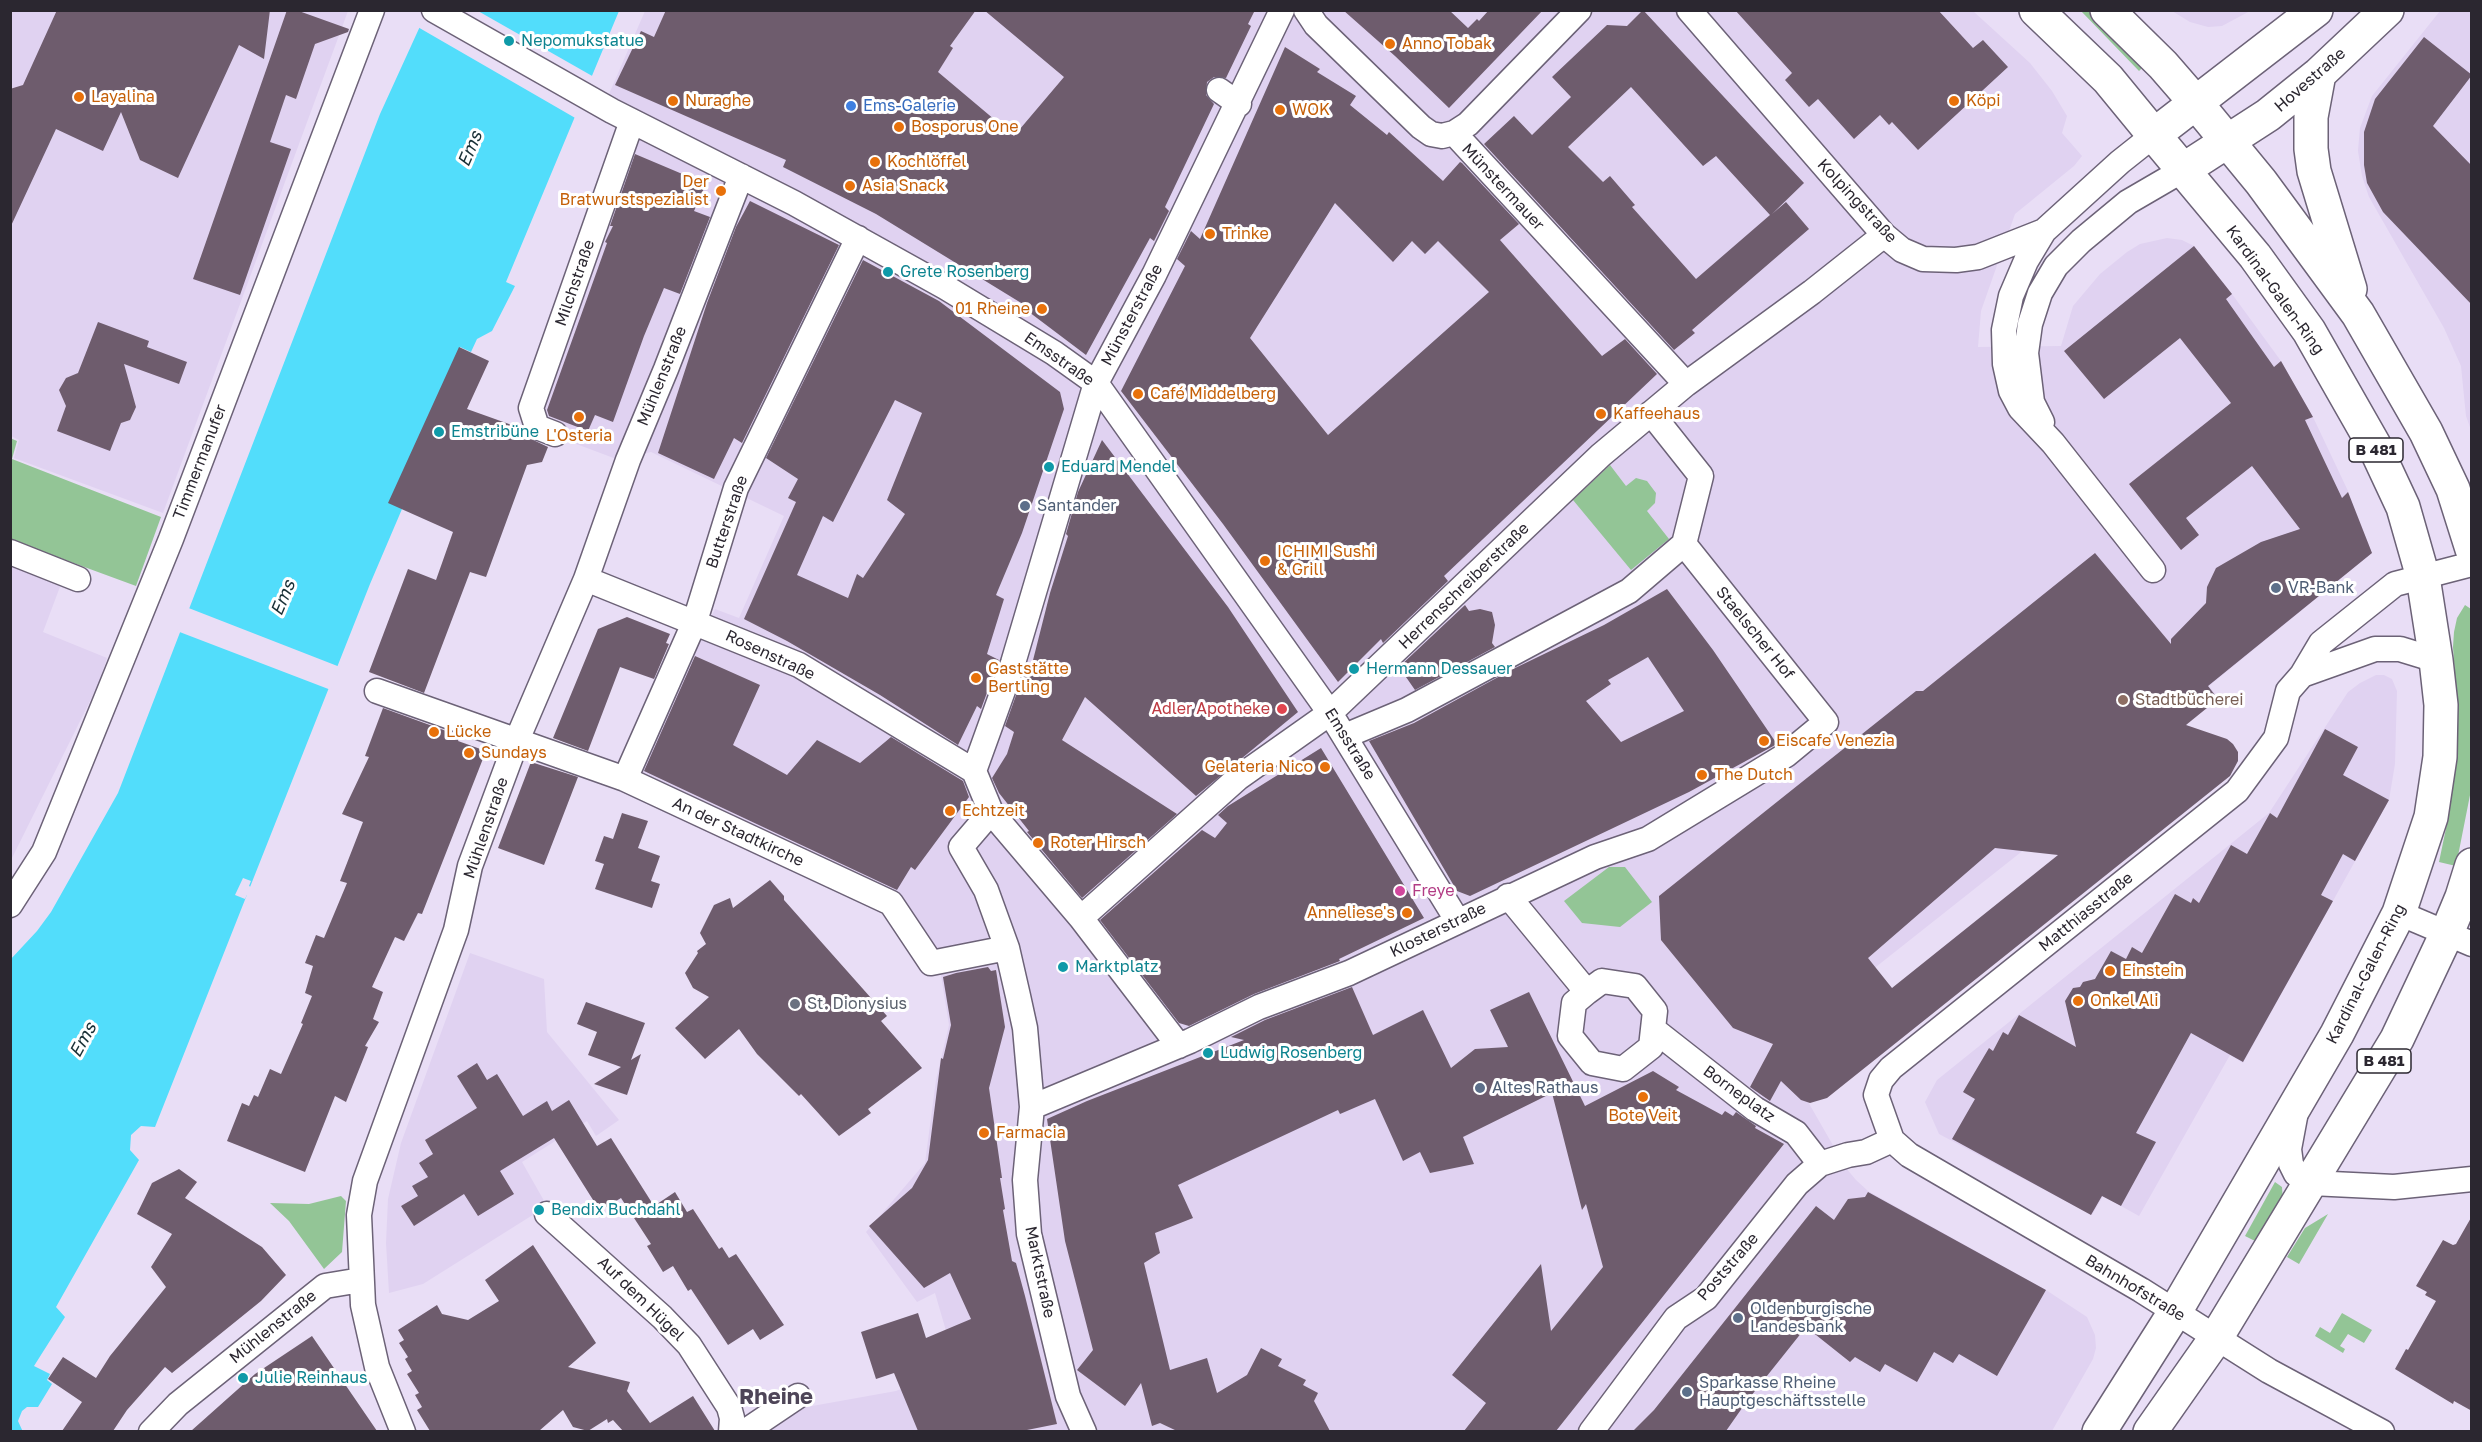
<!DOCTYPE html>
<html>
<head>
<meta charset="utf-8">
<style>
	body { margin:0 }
	#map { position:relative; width:2482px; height:1442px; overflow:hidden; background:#e9def6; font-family:"Golos Text",sans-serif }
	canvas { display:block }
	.frame { position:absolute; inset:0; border:12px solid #2b2730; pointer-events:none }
</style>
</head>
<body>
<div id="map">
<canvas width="2482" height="1442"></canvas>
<div class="frame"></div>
</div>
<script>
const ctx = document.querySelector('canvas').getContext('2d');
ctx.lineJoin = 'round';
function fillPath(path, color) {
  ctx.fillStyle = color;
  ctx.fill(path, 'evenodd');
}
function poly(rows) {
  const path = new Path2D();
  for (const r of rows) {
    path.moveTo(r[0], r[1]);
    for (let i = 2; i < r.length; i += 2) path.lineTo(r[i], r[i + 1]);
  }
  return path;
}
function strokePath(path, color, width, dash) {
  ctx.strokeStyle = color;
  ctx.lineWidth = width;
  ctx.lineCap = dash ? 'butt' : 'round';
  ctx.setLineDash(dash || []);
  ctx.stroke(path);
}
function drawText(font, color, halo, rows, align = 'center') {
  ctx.font = font + ' "Golos Text",sans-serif';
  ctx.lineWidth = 6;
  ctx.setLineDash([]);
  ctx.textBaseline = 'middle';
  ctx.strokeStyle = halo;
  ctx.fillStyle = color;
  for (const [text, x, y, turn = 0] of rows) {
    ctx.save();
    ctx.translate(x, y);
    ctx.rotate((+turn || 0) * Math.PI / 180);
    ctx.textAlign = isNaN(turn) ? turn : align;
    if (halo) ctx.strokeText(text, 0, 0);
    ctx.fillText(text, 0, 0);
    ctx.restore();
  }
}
const built = poly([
	[11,11,348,11,163,513,14,458,19,440,11,436],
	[645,11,1973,11,2030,63,2052,91,2067,116,2062,133,2082,156,2074,166,2015,214,1981,311,1978,347,2061,346,2073,306,2100,274,2127,252,2140,244,2167,238,2182,240,2194,246,2232,294,2281,361,2313,417,2348,491,2372,553,2209,686,2219,699,2145,754,1776,1046,1846,1168,1856,1180,1868,1191,2046,1290,2087,1317,2095,1335,2096,1348,2093,1359,2052,1431,763,1431,801,1408,896,1391,956,1365,935,1293,917,1302,866,1232,925,1163,936,1080,949,1025,940,969,900,901,635,776,715,609,739,618,784,516,651,452,619,460,531,427,637,136,642,112,609,94],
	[2172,11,2250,11,2222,26,2208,27,2190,22],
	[2440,11,2471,11,2471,430,2466,416,2461,366,2444,328,2369,197,2362,176,2358,151,2360,128,2372,96],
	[11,567,61,584,43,632,107,658,98,685,11,860],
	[2376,675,2384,675,2392,679,2397,691,2395,764,2389,800,2243,1063,2230,1055,2139,1216,2103,1196,2092,1215,1939,1134,1925,1102,1937,1080,2269,813,2348,692,2360,683],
	[470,953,544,979,547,1032,619,1120,596,1136,587,1121,522,1162,547,1206,423,1284,389,1293,386,1243,388,1199,401,1143]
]);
const green = poly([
	[2081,11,2089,11,2146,64,2139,71],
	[10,438,17,441,12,459,161,517,136,586,11,540],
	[1610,465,1626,486,1636,478,1647,481,1656,493,1655,503,1647,511,1669,539,1631,570,1573,500],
	[2465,605,2471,609,2472,616,2471,790,2456,866,2439,862,2449,814,2455,761,2457,703,2453,647,2454,632,2457,618],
	[1609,867,1625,867,1652,902,1620,927,1582,923,1564,901],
	[2275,1182,2282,1187,2283,1202,2257,1242,2245,1236],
	[341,1196,346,1201,342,1252,324,1269,289,1221,270,1203,309,1204],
	[2328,1214,2299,1264,2287,1257,2305,1228],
	[2342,1313,2372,1330,2364,1343,2348,1334,2340,1346,2345,1349,2343,1353,2315,1336,2320,1327,2330,1333]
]);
const water = poly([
	[427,11,619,11,506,282,515,286,492,331,477,339,471,352,460,347,402,509,370,584,155,1127,141,1126,131,1135,130,1150,139,1160,56,1307,65,1317,34,1366,50,1374,47,1380,52,1384,38,1407,27,1407,22,1411,18,1421,23,1432,10,1431,10,960,37,931,51,912,118,793,380,114]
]);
const pier = poly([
	[424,10,478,11,594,77,577,119,416,26],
	[186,607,340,667,331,690,177,631],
	[243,878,251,881,249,886,253,888,249,896,247,895,245,899,235,895]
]);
const building = poly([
	[57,10,270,10,264,59,239,45,178,178,140,160,121,112,103,151,56,129,10,228,10,89,23,85],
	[287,10,296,10,349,29,348,32,315,44,296,99,286,95,270,142,291,149,240,295,193,279],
	[666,10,976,10,950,46,953,48,938,72,1014,136,1064,77,984,10,1255,10,1248,24,1251,26,1226,78,1214,77,1207,82,1206,95,1214,104,1165,207,1169,211,1154,241,1150,238,1086,355,1029,312,1031,309,876,214,783,167,786,160,615,85,641,31,654,37],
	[1343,10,1449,10,1468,28,1477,19,1479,21,1489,10,1543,10,1449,108,1395,56],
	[1643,10,1804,183,1772,214,1786,202,1809,229,1692,330,1695,333,1674,350,1484,144,1514,116,1532,135,1571,97,1552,77,1607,25,1627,26],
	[1631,87,1703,166,1716,156,1770,215,1696,279,1632,207,1635,205,1610,176,1603,182,1568,147],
	[1735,10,1938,10,1973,48,1983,40,2008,67,1918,150,1892,122,1889,125,1880,115,1854,139,1818,99,1809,107,1785,80,1792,73],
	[2424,37,2472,75,2433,126,2472,166,2472,305,2383,212,2367,183,2364,165,2364,132,2375,99],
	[1285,47,1320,69,1317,72,1356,96,1350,105,1387,135,1389,132,1443,181,1460,162,1462,163,1519,224,1500,240,1602,356,1625,339,1657,374,1444,576,1448,581,1383,643,1381,639,1338,682,1223,524,1121,391,1185,266,1177,259,1191,231,1200,239],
	[1335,203,1393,262,1412,241,1425,254,1438,241,1489,292,1328,435,1250,338],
	[635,154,706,184,694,211,710,217,680,294,664,288,644,336,613,422,595,415,588,431,549,416,547,410,607,243,605,242,613,226,610,226],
	[750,201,839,245,742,443,734,438,714,479,658,453,707,303,736,227],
	[2194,246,2232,294,2226,299,2274,367,2281,361,2313,417,2305,420,2342,498,2348,492,2372,553,2208,686,2218,699,2186,725,2227,739,2233,744,2238,752,2238,761,2230,776,1827,1098,1810,1103,1801,1100,1781,1081,1770,1101,1750,1087,1773,1044,1733,1028,1661,940,1659,896,1916,691,1923,691,2095,553,2171,644,2171,639,2206,603,2207,587,2216,568,2261,542,2300,529,2252,466,2186,518,2199,535,2181,550,2129,484,2231,403,2180,338,2104,399,2064,351],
	[1995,848,2058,855,1892,988,1868,958],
	[863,260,939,301,1060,392,1064,409,1022,533,996,595,1004,599,987,654,999,660,981,709,977,706,958,745,880,695,787,641,744,619,796,502,788,498,798,479,766,458],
	[895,400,922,413,887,500,905,514,863,578,857,574,848,598,797,575,823,516,833,522],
	[98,322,149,341,147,347,187,362,179,384,124,364,136,407,130,420,121,423,110,451,57,431,66,406,59,390,66,378,78,373],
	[459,347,489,361,467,409,523,429,527,437,548,447,542,462,527,465,486,577,470,572,424,693,369,672,408,569,436,580,453,532,388,503],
	[1102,440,1228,607,1298,712,1196,796,1085,697,1062,740,1177,814,1082,898,1027,832,1029,831,999,793,992,778,1007,754,1014,732,1005,726,1024,673,1029,676,1050,593,1068,536,1066,534,1078,492],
	[1667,589,1713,650,1777,744,1689,792,1470,896,1457,891,1369,741,1414,723,1511,670,1604,625],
	[1648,657,1684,711,1621,742,1586,701,1611,684,1608,680],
	[1465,605,1469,611,1480,609,1492,612,1495,625,1492,643,1495,647,1415,690,1399,667],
	[627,617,670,634,666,643,669,644,654,679,620,667,588,751,553,738,598,629],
	[695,656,760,685,733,745,787,775,817,740,860,763,891,737,963,781,969,797,915,870,911,867,897,890,644,771],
	[383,708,460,736,458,741,486,751,422,914,418,913,404,941,395,937,372,987,383,992,373,1019,379,1022,365,1046,368,1047,346,1102,335,1096,305,1172,227,1141,242,1103,249,1106,254,1095,258,1097,270,1069,281,1074,303,1024,301,1023,312,996,305,993,313,966,305,963,316,935,324,938,347,883,340,881,363,822,342,814,369,757,365,756],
	[2325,729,2358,747,2343,775,2389,800,2355,861,2343,854,2321,895,2333,901,2243,1062,2191,1033,2136,1133,2156,1142,2121,1206,2102,1196,2091,1215,1952,1139,1975,1099,1963,1092,1989,1048,1993,1051,2003,1032,2008,1035,2019,1015,2076,1047,2065,1001,2073,988,2080,987,2083,982,2095,979,2111,951,2126,959,2132,947,2142,953,2175,894,2191,903,2193,898,2199,903,2231,845,2247,854,2270,813,2277,818],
	[1321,748,1424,918,1339,959,1340,961,1254,994,1189,1026,1179,1023,1100,920,1202,830,1215,838,1227,823,1218,815,1228,806],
	[531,762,578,777,544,865,498,848],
	[622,813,648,821,638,848,660,856,651,881,660,884,652,908,595,889,604,864,595,861,604,836,613,839],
	[770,880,784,896,784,900,887,1016,881,1021,922,1068,868,1109,871,1113,839,1136,801,1094,799,1096,757,1054,739,1029,705,1059,675,1028,709,997,693,988,685,973,698,953,697,951,706,944,700,933,714,905,730,898,733,908],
	[988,967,991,971,996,970,1005,1027,989,1088,1002,1178,1000,1178,1005,1209,1003,1210,1012,1261,1016,1263,1025,1296,1057,1424,1022,1431,918,1431,894,1373,876,1379,861,1332,918,1313,926,1338,971,1319,950,1273,924,1288,869,1226,912,1188,928,1160,941,1058,943,1059,951,1025,943,977,956,973],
	[1352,987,1373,1035,1423,1010,1451,1068,1475,1049,1508,1047,1490,1010,1529,992,1585,1106,1653,1071,1679,1087,1676,1090,1722,1115,1725,1111,1733,1116,1736,1112,1756,1126,1755,1128,1784,1144,1556,1431,1464,1431,1486,1403,1452,1375,1541,1264,1551,1331,1603,1267,1586,1204,1582,1210,1552,1093,1463,1137,1474,1164,1430,1173,1420,1152,1403,1161,1375,1099,1340,1114,1338,1110,1178,1185,1193,1218,1155,1233,1160,1253,1144,1263,1170,1370,1207,1358,1217,1393,1247,1375,1261,1348,1282,1359,1278,1366,1306,1380,1303,1385,1318,1393,1314,1401,1330,1431,1177,1431,1160,1423,1152,1426,1141,1383,1125,1406,1077,1370,1093,1350,1065,1241,1047,1119,1087,1101,1244,1040,1231,1037,1265,1020],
	[586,1002,645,1023,631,1060,641,1054,627,1095,594,1084,621,1067,588,1055,597,1032,577,1024],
	[477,1063,487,1080,497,1074,523,1116,547,1101,552,1111,569,1100,597,1146,611,1138,654,1206,675,1192,687,1212,693,1209,719,1249,722,1247,729,1258,736,1254,784,1325,760,1340,753,1329,728,1345,691,1289,688,1291,673,1266,663,1272,647,1246,651,1244,621,1198,600,1211,554,1138,500,1171,514,1194,478,1216,464,1194,414,1226,401,1206,418,1196,412,1186,428,1177,419,1163,433,1154,425,1140,477,1108,457,1076],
	[179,1169,197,1182,185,1198,262,1247,286,1275,261,1301,172,1373,165,1367,127,1410,113,1431,62,1431,82,1402,48,1379,63,1357,96,1378,110,1356,166,1287,151,1267,172,1234,137,1214,152,1183],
	[1868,1192,2046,1290,1997,1376,1959,1354,1953,1363,1934,1352,1917,1382,1885,1364,1880,1372,1855,1357,1850,1362,1806,1327,1747,1401,1726,1431,1633,1431,1654,1410,1816,1206,1834,1220,1848,1199,1865,1197],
	[2472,1216,2472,1411,2454,1401,2453,1404,2395,1369,2406,1349,2408,1350,2436,1301,2425,1295,2427,1292,2416,1286,2443,1240,2453,1245,2456,1244],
	[533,1245,596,1343,568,1367,630,1382,627,1391,650,1423,693,1396,715,1431,623,1431,613,1420,608,1423,607,1419,588,1431,573,1427,563,1410,539,1431,430,1431,417,1410,422,1407,415,1395,419,1393,407,1374,412,1371,405,1359,408,1357,399,1343,404,1340,398,1330,437,1305,442,1314,468,1320,499,1301,485,1280],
	[312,1336,377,1431,191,1431,255,1374]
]);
const street = poly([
	[434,10,612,111,794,203,945,287,1054,353,1096,383,1330,713,1457,920],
	[1306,10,1316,25,1421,127,1431,134,1442,136,1454,133,1468,124,1579,10],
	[1689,10,1884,235,1902,250,1923,259,1956,260,1978,257,2044,231,2120,162,2154,135],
	[1219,90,1239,104],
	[1454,133,1686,384],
	[2044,231,2026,261,2011,296,2004,330,2005,364,2011,391,2020,408,2053,443,2153,570],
	[2042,422,2032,402,2026,353,2030,324,2040,293,2056,266,2081,241,2128,202,2183,170],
	[555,434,537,427,531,408,632,121],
	[10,552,78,579],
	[586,579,799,665,974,771],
	[2302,675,2375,649,2400,649,2436,660],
	[377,691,625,779,891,903,931,963,1007,948],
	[1345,736,1407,710,1629,591,1684,544,1701,476,1651,413],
	[974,771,1013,663,1096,383,1154,275,1282,10],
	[974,771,991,812,1081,918,1179,1046],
	[625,779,695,621,736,488,858,238],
	[991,812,961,847,986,890,1007,948,1018,996,1025,1028,1032,1107,1025,1180,1029,1234,1068,1396,1084,1432],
	[1508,896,1587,992,1602,981,1635,986,1655,1011,1653,1029,1755,1109,1796,1133,1820,1164],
	[10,905,44,852,171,539,372,10],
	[2399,913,2472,944],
	[1081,918,1238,778,1330,713,1601,455,1686,384,1812,292,1884,235],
	[1587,992,1574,1003,1570,1036,1592,1063,1623,1069,1651,1047,1653,1029],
	[1032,1107,1190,1041,1259,1007,1349,973,1595,857,1648,839,1786,755,1826,722,1684,544],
	[2295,1117,2289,1149,2291,1164,2296,1174,2311,1183,2394,1187,2472,1179],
	[547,1214,662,1317,689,1345,729,1407,732,1418,731,1432],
	[732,1429,746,1431,798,1396],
	[151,1432,178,1404,325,1286,361,1280],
	[403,1432,377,1367,363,1305,359,1215,365,1181,456,930,470,866,517,740,586,579,628,460,666,369,741,176],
	[1591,1432,1676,1318,1706,1298,1797,1184,1820,1164,1848,1155,1866,1152,1892,1140],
	[2382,1432,2269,1371,2141,1290,1909,1155,1892,1140,1876,1095,1881,1080,1891,1068,2237,791,2276,738,2288,691,2302,675,2321,643,2395,584,2472,564]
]);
const secondary = poly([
	[2036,10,2108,79,2154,135],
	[2107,10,2163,65,2196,103]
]);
const primary = poly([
	[2319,74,2311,117,2311,149,2314,171,2350,289],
	[2196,103,2261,182,2358,314,2426,432,2453,489,2472,549],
	[2183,170,2268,115,2319,74,2387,10],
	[2099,1432,2175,1312,2337,1034,2399,913,2431,817,2440,757,2441,705,2436,660,2423,577,2403,507,2374,445,2309,331,2255,256,2154,135,2316,10],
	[2150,1432,2216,1338,2397,1039,2447,933,2462,897,2472,865]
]);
const markers = [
	[509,41,6,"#0f9aa8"],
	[1390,44,6,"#e8710a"],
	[79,97,6,"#e8710a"],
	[673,101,6,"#e8710a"],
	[1954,101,6,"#e8710a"],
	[851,106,6,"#3f7fe0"],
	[1280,110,6,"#e8710a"],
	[899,127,6,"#e8710a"],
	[875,162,6,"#e8710a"],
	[850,186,6,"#e8710a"],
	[721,191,6,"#e8710a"],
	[1210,234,6,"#e8710a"],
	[888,272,6,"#0f9aa8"],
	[1042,309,6,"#e8710a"],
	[1138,394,6,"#e8710a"],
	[1601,414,6,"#e8710a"],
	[579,417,6,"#e8710a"],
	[439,432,6,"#0f9aa8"],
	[1049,467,6,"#0f9aa8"],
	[1025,506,6,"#5c6f8a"],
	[1265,561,6,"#e8710a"],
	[2276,588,6,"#5c6f8a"],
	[1354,669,6,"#0f9aa8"],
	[976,678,6,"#e8710a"],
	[2123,700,6,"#8d6e63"],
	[1282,709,6,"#e0444e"],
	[434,732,6,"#e8710a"],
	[1764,741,6,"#e8710a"],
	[469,753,6,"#e8710a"],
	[1325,767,6,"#e8710a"],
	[1702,775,6,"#e8710a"],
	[950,811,6,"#e8710a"],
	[1038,843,6,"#e8710a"],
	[1400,891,6,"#d1479c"],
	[1407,913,6,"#e8710a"],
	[1063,967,6,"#0f9aa8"],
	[2110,971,6,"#e8710a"],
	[2078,1001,6,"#e8710a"],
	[795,1004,6,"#6b7280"],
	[1208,1053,6,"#0f9aa8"],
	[1480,1088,6,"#5c6f8a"],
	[1643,1097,6,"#e8710a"],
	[984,1133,6,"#e8710a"],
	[539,1210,6,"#0f9aa8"],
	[1738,1318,6,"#5c6f8a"],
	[243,1378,6,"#0f9aa8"],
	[1687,1392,6,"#5c6f8a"]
];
const shields = [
	[2376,450,54],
	[2384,1061,54]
];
const shieldNames = [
	["B 481",2376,450],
	["B 481",2384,1061]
];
const cultureNames = [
	["Nepomukstatue",521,41],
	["Grete Rosenberg",900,272],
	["Emstribüne",451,432],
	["Eduard Mendel",1061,467],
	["Hermann Dessauer",1366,669],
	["Marktplatz",1075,967],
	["Ludwig Rosenberg",1220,1053],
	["Bendix Buchdahl",551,1210],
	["Julie Reinhaus",255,1378]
];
const foodNames = [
	["Anno Tobak",1402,44],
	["Layalina",91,97],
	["Nuraghe",685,101],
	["Köpi",1966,101],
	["WOK",1292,110],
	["Bosporus One",911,127],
	["Kochlöffel",887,162],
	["Der",709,182,"right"],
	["Bratwurstspezialist",709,200,"right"],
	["Asia Snack",862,186],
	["Trinke",1222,234],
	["01 Rheine",1030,309,"right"],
	["Café Middelberg",1150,394],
	["Kaffeehaus",1613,414],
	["L'Osteria",579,436,"center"],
	["ICHIMI Sushi",1277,552],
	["& Grill",1277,570],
	["Gaststätte",988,669],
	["Bertling",988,687],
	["Lücke",446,732],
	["Eiscafe Venezia",1776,741],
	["Sundays",481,753],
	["Gelateria Nico",1313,767,"right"],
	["The Dutch",1714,775],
	["Echtzeit",962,811],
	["Roter Hirsch",1050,843],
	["Anneliese's",1395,913,"right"],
	["Einstein",2122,971],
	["Onkel Ali",2090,1001],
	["Bote Veit",1643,1116,"center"],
	["Farmacia",996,1133]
];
const streetNames = [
	["Hovestraße",2310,80,-41],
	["Münstermauer",1503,187,47],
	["Kolpingstraße",1857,201,47],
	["Milchstraße",575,283,-71],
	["Kardinal-Galen-Ring",2275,290,54],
	["Münsterstraße",1132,315,-62],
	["Emsstraße",1059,359,35],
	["Mühlenstraße",662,376,-68],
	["Timmermanufer",200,462,-69],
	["Butterstraße",727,522,-71],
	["Herrenschreiberstraße",1464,586,-44],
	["Staelscher Hof",1755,633,51],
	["Rosenstraße",770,655,25],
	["Emsstraße",1350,744,58],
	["Mühlenstraße",486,828,-71],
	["An der Stadtkirche",738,832,25],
	["Matthiasstraße",2086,912,-39],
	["Klosterstraße",1438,930,-26],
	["Kardinal-Galen-Ring",2366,974,-63],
	["Borneplatz",1739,1094,36],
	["Poststraße",1728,1267,-49],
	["Marktstraße",1040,1272,78],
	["Bahnhofstraße",2135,1288,31],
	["Auf dem Hügel",641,1299,44],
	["Mühlenstraße",273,1327,-39]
];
const shopNames = [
	["Ems-Galerie",863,106]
];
const serviceNames = [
	["Santander",1037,506],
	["VR-Bank",2288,588],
	["Altes Rathaus",1492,1088],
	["Oldenburgische",1750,1309],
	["Landesbank",1750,1327],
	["Sparkasse Rheine",1699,1383],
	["Hauptgeschäftsstelle",1699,1401]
];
const educationNames = [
	["Stadtbücherei",2135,700]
];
const healthNames = [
	["Adler Apotheke",1270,709]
];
const hotelNames = [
	["Freye",1412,891]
];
const worshipNames = [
	["St. Dionysius",807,1004]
];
const waterNames = [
	["Ems",470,149,-67],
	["Ems",283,598,-67],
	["Ems",83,1040,-61]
];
const districtNames = [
	["Rheine",776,1397]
];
fillPath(built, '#e0d2f1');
fillPath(green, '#93c596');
fillPath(water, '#52ddfb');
fillPath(pier, '#e9def6');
fillPath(building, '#6e5c6d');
strokePath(street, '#6c6277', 27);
strokePath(secondary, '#6c6277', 36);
strokePath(primary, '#6c6277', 36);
strokePath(street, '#fff', 24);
strokePath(secondary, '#fff', 33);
strokePath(primary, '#fff', 33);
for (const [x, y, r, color] of markers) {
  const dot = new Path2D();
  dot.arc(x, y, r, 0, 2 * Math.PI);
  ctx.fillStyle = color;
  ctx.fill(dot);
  strokePath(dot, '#fff', 2);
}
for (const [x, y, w] of shields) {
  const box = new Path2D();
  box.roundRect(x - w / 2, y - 12, w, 24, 4.5);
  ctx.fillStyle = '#fff';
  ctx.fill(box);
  strokePath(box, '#2b2730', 1.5);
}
drawText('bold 15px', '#2b2730', null, shieldNames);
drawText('16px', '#0d838f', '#fff', cultureNames, 'left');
drawText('16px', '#c56008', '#fff', foodNames, 'left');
drawText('16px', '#2b2730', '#fff', streetNames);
drawText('16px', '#366cbe', '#fff', shopNames, 'left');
drawText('16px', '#4e5e75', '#fff', serviceNames, 'left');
drawText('16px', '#785e54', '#fff', educationNames, 'left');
drawText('16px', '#be3a42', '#fff', healthNames, 'right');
drawText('16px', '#b23c85', '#fff', hotelNames, 'left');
drawText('16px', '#5b616d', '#fff', worshipNames, 'left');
drawText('italic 18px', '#193036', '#fff', waterNames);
drawText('bold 22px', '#4e4558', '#fff', districtNames);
</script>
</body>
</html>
